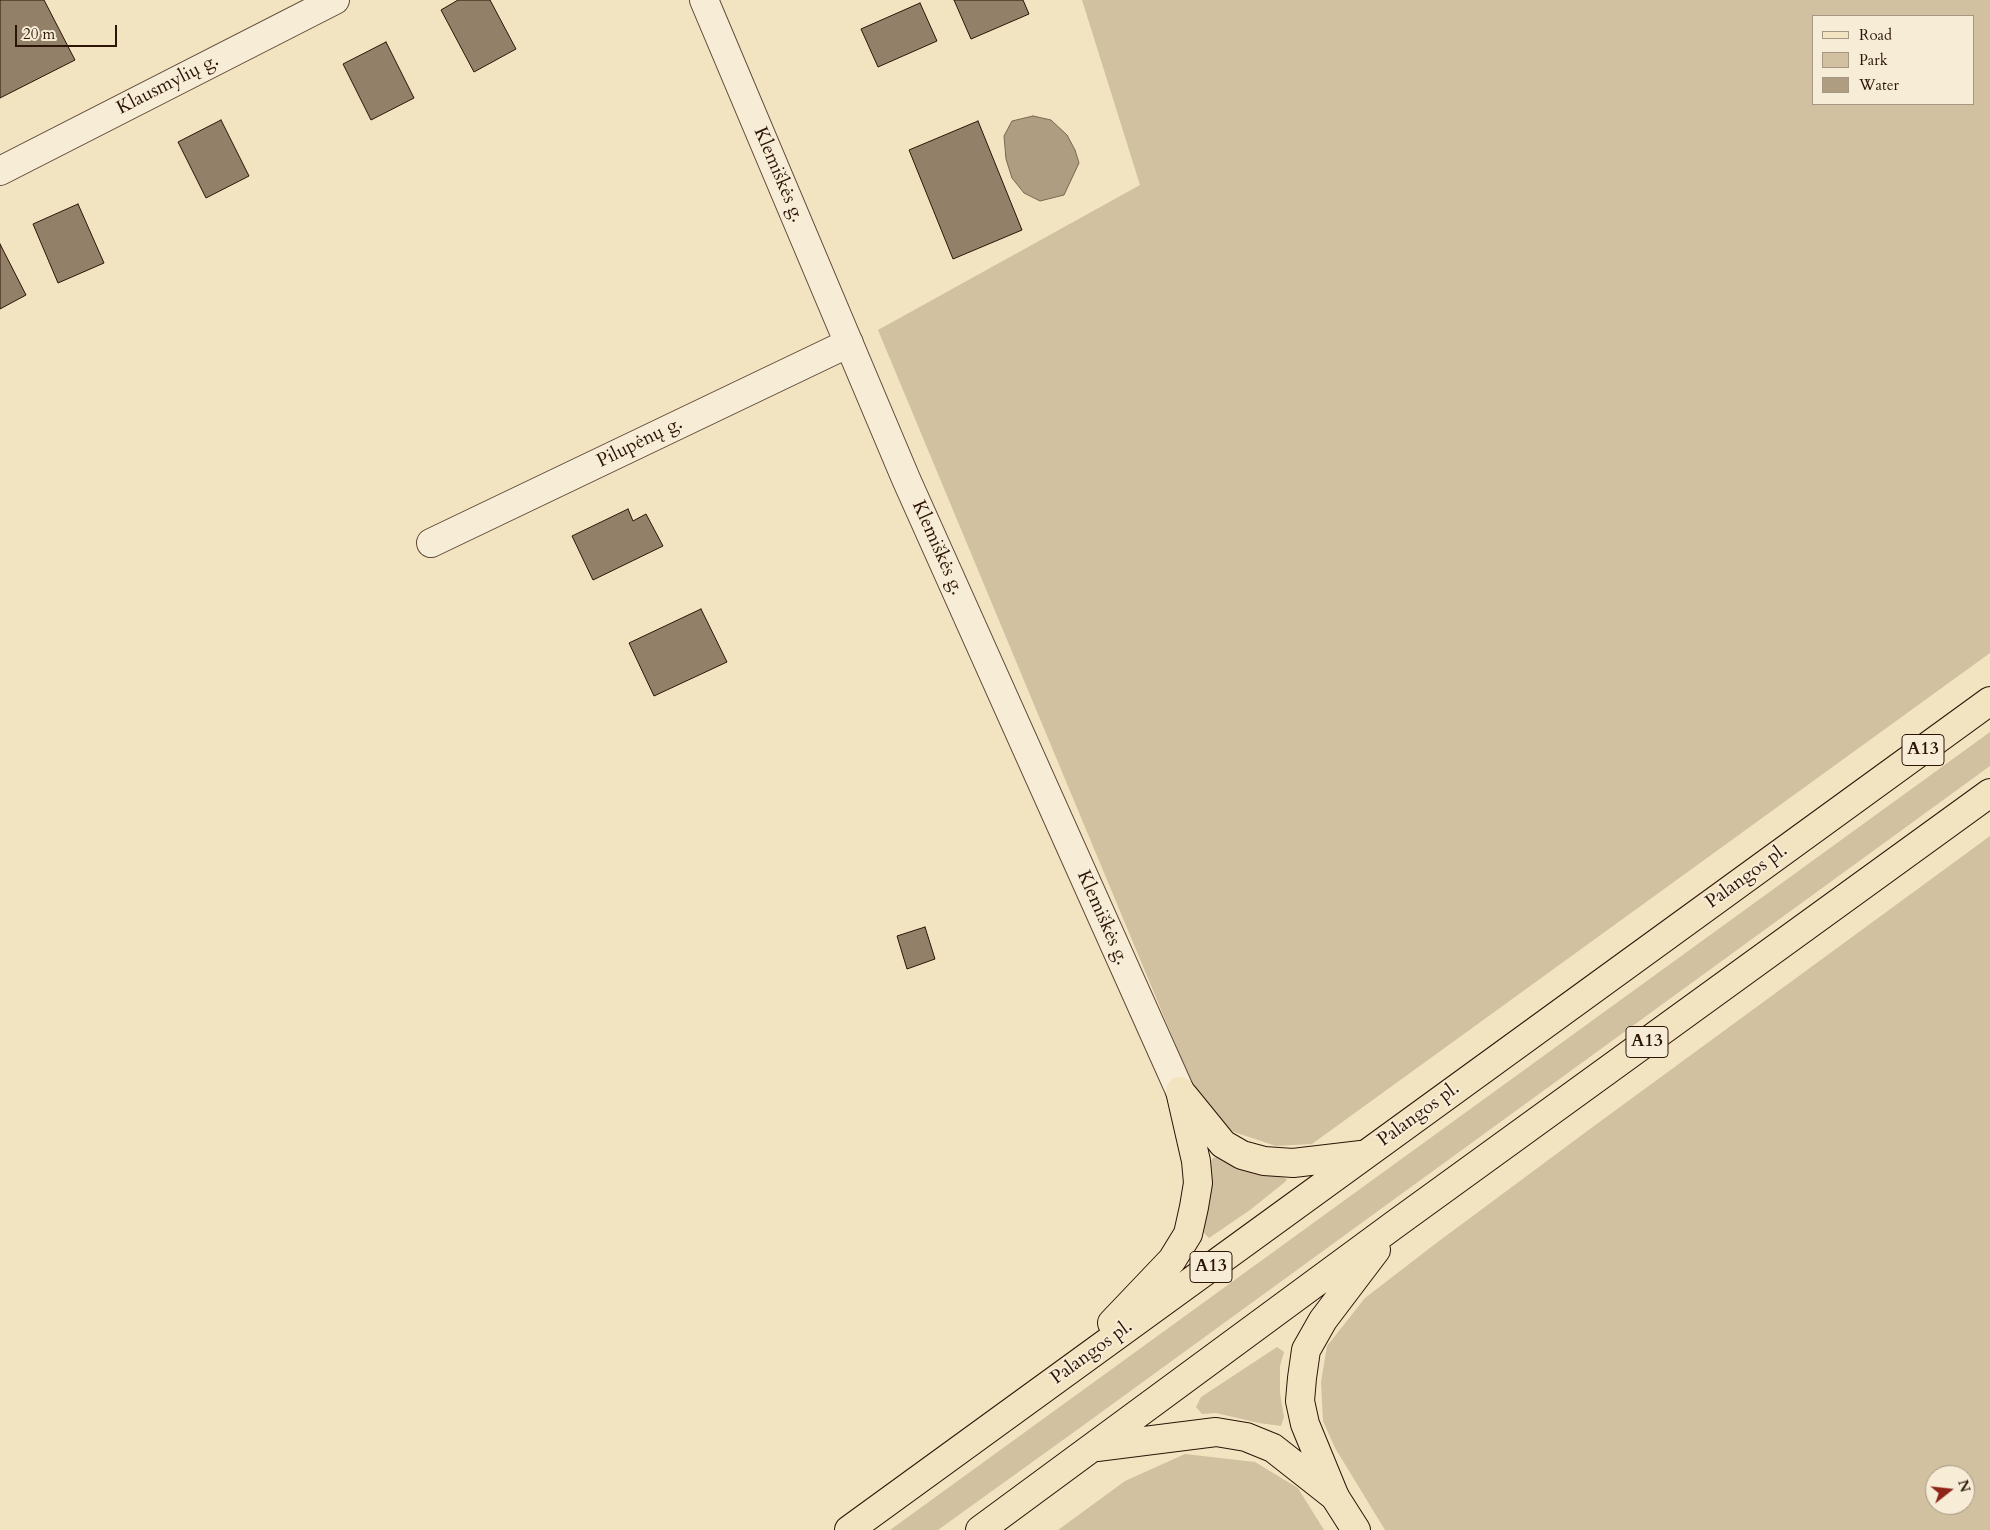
<!DOCTYPE html>
<html>
<head>
<meta charset="utf-8">
<style>
	body { margin:0 }
	#map { position:relative; width:1990px; height:1530px; overflow:hidden; background:#f3e4c1; font-family:Cardo,serif }
	canvas { display:block }
	.legend { position:absolute; left:1812px; top:15px; width:162px; height:90px; box-sizing:border-box; background:#f7edd7; border:1px solid #a69684; margin:0; padding:6px 9px; list-style:none; font-size:15px; color:#2c1407 }
	.legend li { display:flex; align-items:center; gap:10px; height:25px }
	.legend b { width:25px; border:1px solid #a69684 }
	.north { position:absolute; left:1925px; top:1465px; width:50px; height:50px; box-sizing:border-box; background:#f7edd7; border:1px solid #a69684; border-radius:50%; rotate:74deg; font-size:14px; font-weight:700; line-height:20px; text-align:center; color:#2c1407 }
	.north::after { content:''; display:block; margin:auto; width:18px; height:22px; background:#8f2418; clip-path:polygon(50% 0,100% 100%,50% 72%,0 100%) }
	.scale { position:absolute; left:15px; top:25px; width:102px; height:22px; box-sizing:border-box; border:2px solid #2c1407; border-top:0; padding-left:6px; font-size:15px; line-height:18px; white-space:nowrap; color:#2c1407; -webkit-text-stroke:4px #f7edd7; paint-order:stroke }
</style>
</head>
<body>
<div id="map">
<canvas width="1990" height="1530"></canvas>
<ul class="legend">
<li><b style="height:6px;background:#f3e4c1"></b>Road</li>
<li><b style="height:14px;background:#d1c1a1"></b>Park</li>
<li><b style="height:14px;background:#af9d82"></b>Water</li>
</ul>
<div class="north">N</div>
<div class="scale">20 m</div>
</div>
<script>
const ctx = document.querySelector('canvas').getContext('2d');
ctx.lineJoin = 'round';
function fillPath(path, color) {
  ctx.fillStyle = color;
  ctx.fill(path, 'evenodd');
}
function poly(rows) {
  const path = new Path2D();
  for (const r of rows) {
    path.moveTo(r[0], r[1]);
    for (let i = 2; i < r.length; i += 2) path.lineTo(r[i], r[i + 1]);
  }
  return path;
}
function strokePath(path, color, width, dash) {
  ctx.strokeStyle = color;
  ctx.lineWidth = width;
  ctx.lineCap = dash ? 'butt' : 'round';
  ctx.setLineDash(dash || []);
  ctx.stroke(path);
}
function drawText(font, color, halo, rows, align = 'center') {
  ctx.font = font + ' Cardo,serif';
  ctx.lineWidth = 4;
  ctx.setLineDash([]);
  ctx.textBaseline = 'middle';
  ctx.strokeStyle = halo;
  ctx.fillStyle = color;
  for (const [text, x, y, turn = 0] of rows) {
    ctx.save();
    ctx.translate(x, y);
    ctx.rotate((+turn || 0) * Math.PI / 180);
    ctx.textAlign = isNaN(turn) ? turn : align;
    if (halo) ctx.strokeText(text, 0, 0);
    ctx.fillText(text, 0, 0);
    ctx.restore();
  }
}
const green = poly([
	[1082,0,1990,0,1990,653,1312,1144,1276,1146,1225,1129,1197,1096,878,330,1140,185],
	[1814,16,1974,16,1974,104,1814,104],
	[1990,732,1990,766,1081,1427,938,1530,890,1530],
	[1990,836,1990,1530,1385,1530,1335,1448,1323,1421,1321,1382,1327,1346,1365,1298,1435,1244,1594,1126],
	[1935,1475,1965,1475,1965,1505,1935,1505],
	[1219,1157,1287,1179,1285,1182,1250,1210,1209,1238,1204,1233,1210,1163,1213,1158],
	[1277,1347,1284,1352,1280,1366,1280,1393,1284,1417,1281,1426,1259,1423,1216,1413,1202,1414,1196,1407,1201,1397],
	[1185,1454,1255,1462,1298,1488,1324,1530,1058,1530,1125,1481]
]);
const water = poly([
	[1033,116,1051,120,1067,135,1075,150,1079,163,1064,195,1040,201,1024,193,1012,178,1006,159,1004,136,1012,121,1033,116]
]);
const building = poly([
	[0,0,44,0,75,60,0,98,0,0],
	[458,0,490,0,516,49,474,72,441,10,458,0],
	[954,0,1023,0,1029,14,971,39,954,0],
	[920,3,937,41,878,67,861,29,920,3],
	[386,42,414,98,371,120,343,64,386,42],
	[221,120,249,176,206,198,178,142,221,120],
	[978,121,1022,230,953,259,909,150,978,121],
	[78,204,104,263,58,283,33,224,78,204],
	[0,244,26,295,0,309,0,244],
	[628,509,633,521,646,514,663,546,593,580,572,536,628,509],
	[701,609,727,662,654,696,629,643,701,609],
	[925,927,935,959,907,969,897,936,925,927]
]);
const minor = poly([
	[704,0,906,479,1180,1091],
	[0,171,335,0],
	[431,543,849,343]
]);
const primary = poly([
	[1335,1497,1356,1530]
]);
const trunk = poly([
	[1184,1096,1223,1144,1242,1155,1264,1161,1293,1163,1361,1155],
	[1112,1323,1172,1260,1188,1234,1194,1207,1198,1183,1196,1161,1180,1091],
	[1097,1447,1216,1432,1246,1437,1273,1448,1334,1496],
	[1335,1497,1305,1424,1300,1401,1302,1378,1306,1350,1323,1320,1376,1250],
	[849,1530,1990,701],
	[980,1530,1394,1225,1990,793]
]);
const shields = [
	[1923,750,42],
	[1647,1042,42],
	[1211,1267,42]
];
const shieldNames = [
	["A13",1923,750],
	["A13",1647,1042],
	["A13",1211,1267]
];
const streetNames = [
	["Klausmylių g.",168,85,-27],
	["Klemiškės g.",778,175,67],
	["Pilupėnų g.",640,443,-26],
	["Klemiškės g.",937,548,66],
	["Palangos pl.",1747,877,-36],
	["Klemiškės g.",1102,918,66],
	["Palangos pl.",1419,1115,-36],
	["Palangos pl.",1092,1353,-36]
];
fillPath(green, '#d1c1a1');
fillPath(water, '#af9d82');
strokePath(water, '#7b6651', 1);
fillPath(building, '#938068');
strokePath(building, '#2c1407', 1);
strokePath(minor, '#5e4836', 30);
strokePath(primary, '#2c1407', 30);
strokePath(trunk, '#2c1407', 30);
strokePath(minor, '#f7edd7', 28);
strokePath(primary, '#f3e4c1', 28);
strokePath(trunk, '#f3e4c1', 28);
for (const [x, y, w] of shields) {
  const box = new Path2D();
  box.roundRect(x - w / 2, y - 15.5, w, 31, 4);
  ctx.fillStyle = '#f7edd7';
  ctx.fill(box);
  strokePath(box, '#2c1407', 1);
}
drawText('bold 18px', '#2c1407', null, shieldNames);
drawText('19px', '#2c1407', '#f7edd7', streetNames);
</script>
</body>
</html>
